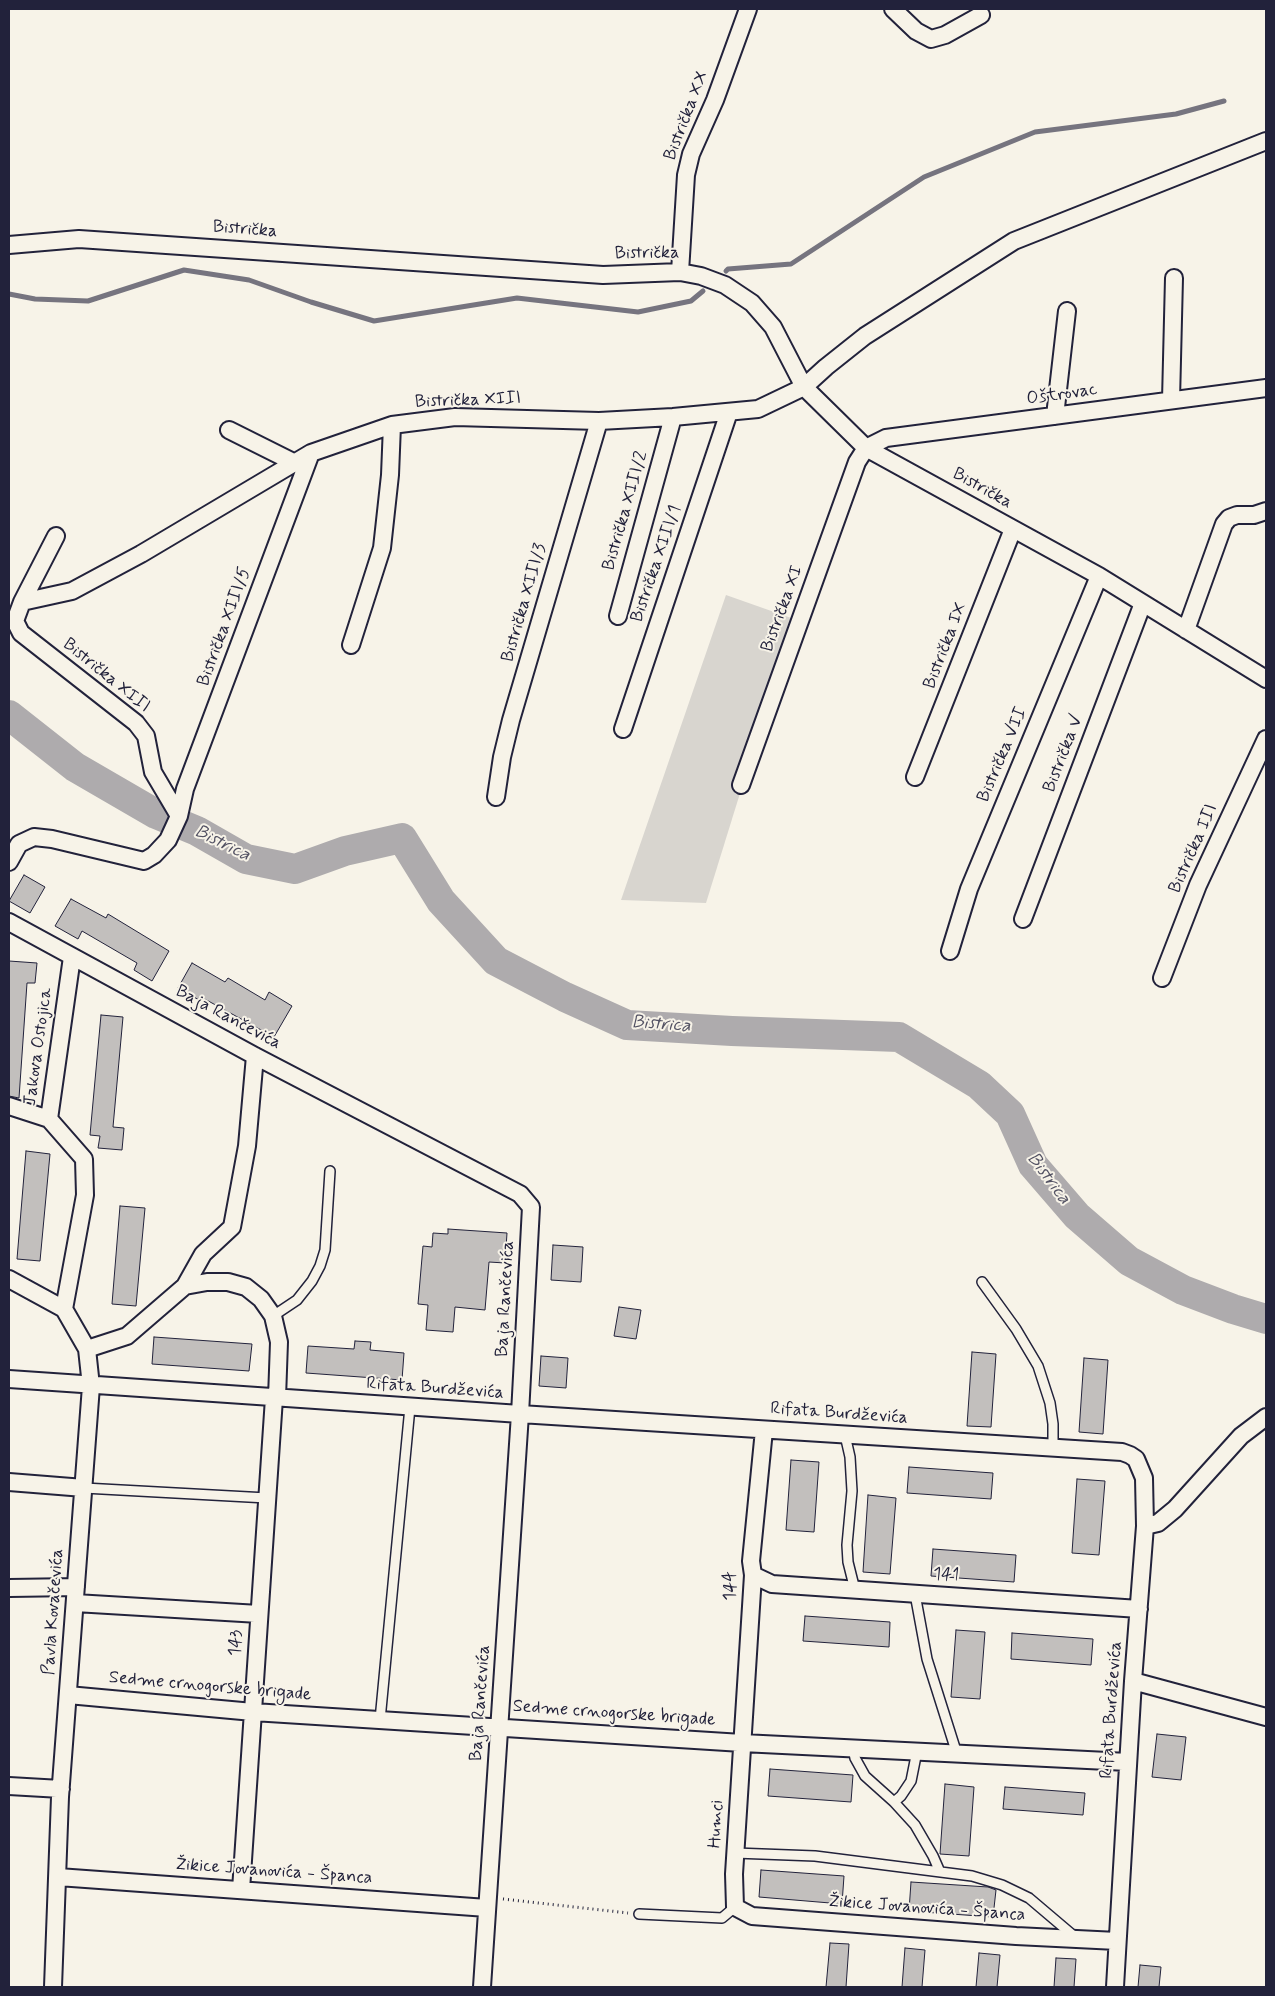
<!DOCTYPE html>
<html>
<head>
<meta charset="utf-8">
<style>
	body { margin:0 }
	#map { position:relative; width:1275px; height:1996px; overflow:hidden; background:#f7f3e8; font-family:Mynerve,sans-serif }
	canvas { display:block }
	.frame { position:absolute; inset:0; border:10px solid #22223b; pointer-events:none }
</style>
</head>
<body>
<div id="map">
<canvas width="1275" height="1996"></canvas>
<div class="frame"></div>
</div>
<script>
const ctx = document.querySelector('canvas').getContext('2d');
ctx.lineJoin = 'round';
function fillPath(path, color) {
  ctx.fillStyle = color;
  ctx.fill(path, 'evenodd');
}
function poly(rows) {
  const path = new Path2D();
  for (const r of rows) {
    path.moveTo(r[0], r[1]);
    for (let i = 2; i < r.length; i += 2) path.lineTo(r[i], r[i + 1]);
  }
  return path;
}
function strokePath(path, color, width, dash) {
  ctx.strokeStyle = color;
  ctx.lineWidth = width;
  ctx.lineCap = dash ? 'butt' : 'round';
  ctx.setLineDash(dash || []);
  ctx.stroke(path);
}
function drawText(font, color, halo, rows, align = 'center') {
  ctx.font = font + ' Mynerve,sans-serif';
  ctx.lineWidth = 4;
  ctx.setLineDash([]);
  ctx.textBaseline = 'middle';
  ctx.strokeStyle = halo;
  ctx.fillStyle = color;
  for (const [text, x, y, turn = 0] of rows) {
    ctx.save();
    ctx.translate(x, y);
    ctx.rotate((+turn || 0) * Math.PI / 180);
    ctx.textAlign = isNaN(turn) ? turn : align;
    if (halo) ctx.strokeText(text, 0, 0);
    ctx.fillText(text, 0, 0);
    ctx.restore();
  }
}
const green = poly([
	[726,595,794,619,706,903,621,900]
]);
const stream = poly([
	[726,271,728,269,791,264,924,177,1035,132,1176,114,1224,101],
	[9,294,35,299,88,301,184,270,249,280,311,302,374,321,517,298,638,312,691,301,703,291]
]);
const river = poly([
	[9,715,75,767,156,814,197,831,246,859,295,869,345,851,402,838,441,901,496,961,565,997,627,1025,732,1031,899,1037,979,1085,1010,1114,1033,1165,1077,1216,1129,1261,1183,1290,1233,1309,1266,1319]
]);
const building = poly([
	[24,875,45,887,30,913,9,901,24,875],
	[71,899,106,918,108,914,169,951,152,981,134,970,137,963,82,931,78,939,55,926,71,899],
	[9,961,37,963,35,983,27,983,19,1098,9,1096,9,961],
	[192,963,225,982,228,978,265,1000,269,992,292,1006,274,1037,201,997,199,1000,178,988,192,963],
	[101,1015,123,1017,113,1127,124,1128,122,1150,98,1148,100,1136,90,1135,101,1015],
	[26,1151,50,1154,40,1261,17,1259,26,1151],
	[120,1206,145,1208,136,1306,112,1304,120,1206],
	[448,1229,507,1233,505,1263,489,1262,485,1310,455,1307,453,1332,426,1330,428,1305,418,1304,423,1246,432,1247,433,1233,448,1234,448,1229],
	[553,1245,583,1247,581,1282,551,1280,553,1245],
	[619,1307,641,1310,636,1339,614,1336,619,1307],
	[154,1337,252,1344,249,1371,152,1364,154,1337],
	[355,1341,371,1342,370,1350,404,1353,402,1380,306,1373,308,1346,354,1349,355,1341],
	[972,1352,996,1354,991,1427,967,1426,972,1352],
	[541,1356,568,1358,566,1388,539,1386,541,1356],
	[1084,1358,1108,1360,1103,1434,1079,1432,1084,1358],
	[791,1460,819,1462,814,1532,786,1530,791,1460],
	[909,1467,993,1473,991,1499,907,1493,909,1467],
	[1077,1479,1105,1481,1099,1555,1072,1553,1077,1479],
	[868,1495,896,1498,890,1574,863,1572,868,1495],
	[933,1549,1016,1555,1014,1582,931,1576,933,1549],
	[805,1616,890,1622,889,1647,803,1641,805,1616],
	[956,1630,985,1632,980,1699,951,1697,956,1630],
	[1012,1633,1093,1639,1091,1665,1011,1659,1012,1633],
	[1157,1734,1186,1737,1181,1780,1152,1777,1157,1734],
	[770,1769,853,1775,851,1802,768,1796,770,1769],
	[945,1784,974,1787,969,1856,940,1854,945,1784],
	[1005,1787,1085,1793,1083,1815,1003,1809,1005,1787],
	[761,1870,844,1876,842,1904,759,1897,761,1870],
	[911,1882,988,1887,996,1890,993,1917,909,1911,911,1882],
	[830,1943,849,1944,846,1987,826,1987,830,1943],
	[905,1948,925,1950,922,1987,902,1987,905,1948],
	[979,1953,1000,1955,997,1987,976,1987,979,1953],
	[1056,1958,1076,1959,1074,1987,1054,1987,1056,1958],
	[1140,1965,1161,1967,1159,1987,1138,1987,1140,1965]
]);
const path = poly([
	[503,1899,628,1913]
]);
const lane = poly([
	[982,1282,1016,1329,1038,1366,1050,1403,1053,1424,1053,1448],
	[273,1316,297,1300,312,1281,320,1266,325,1250,330,1171],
	[845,1435,850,1457,852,1491,847,1545,848,1562,855,1590],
	[84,1488,267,1498],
	[915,1594,927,1659,957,1754],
	[380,1720,410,1407],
	[853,1748,855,1758,865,1776,894,1802,915,1825,933,1856,940,1872],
	[894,1802,901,1796,911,1781,917,1751],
	[735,1853,815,1856,972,1876,1002,1885,1029,1898,1075,1937],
	[639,1914,722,1918,735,1907]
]);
const street = poly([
	[893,9,916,31,931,39,945,35,981,15],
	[9,245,79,239,603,275,680,272,701,276,725,285,752,303,773,327,804,387,866,448,1099,576,1266,679],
	[680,272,686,175,691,154,715,100,748,9],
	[1171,400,1174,278],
	[1055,416,1067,311],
	[229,430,295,463],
	[866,448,886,438,1266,388],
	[56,536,22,602,15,621,21,633,136,723,146,736,153,772,179,816],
	[22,602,72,591,141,554,311,453,392,425,455,417,599,421,673,417,758,409,804,387,826,367,865,336,1014,241,1266,141],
	[618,616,673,417],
	[1186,630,1224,524,1229,518,1237,515,1254,515,1266,511],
	[351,645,382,548,390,475,392,425],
	[623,729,729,412],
	[915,777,1013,529],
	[741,785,857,462,866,448],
	[496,797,502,757,511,720,599,421],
	[9,862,19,844,34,837,52,839,144,861,154,855,168,840,179,816,185,789,311,453],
	[1023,919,1143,603],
	[9,922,255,1056,520,1194,531,1207,520,1414,482,1987],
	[950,951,969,889,1099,576],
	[1162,978,1198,885,1266,739],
	[9,1106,49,1119],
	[9,1279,64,1309,87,1349,91,1386,60,1797,53,1987],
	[185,1286,207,1282,228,1282,246,1287,261,1299,273,1316,279,1342,277,1398],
	[64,1309,85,1195,84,1159,49,1119,72,957],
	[87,1349,127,1336,185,1286,203,1254,232,1227,247,1146,255,1056],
	[9,1379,520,1414,1122,1452,1130,1455,1136,1459,1144,1478,1145,1526,1133,1681,1115,1987],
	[764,1430,751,1561,753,1575,734,1874,735,1907,752,1916,1016,1936,1117,1941],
	[9,1482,84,1488],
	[1145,1526,1158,1523,1175,1509,1241,1436,1266,1417],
	[753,1575,772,1584,1139,1609],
	[9,1588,76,1587],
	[75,1603,259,1614],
	[1133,1681,1266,1717],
	[68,1695,253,1712,742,1743,1128,1762],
	[9,1786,61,1789],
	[58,1877,487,1908],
	[241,1890,274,1398]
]);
const streetNames = [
	["Bistrička XX",687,116,-69],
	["Bistrička",245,230,4],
	["Bistrička",647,254,-1],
	["Oštrovac",1062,395,-8],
	["Bistrička XIII",468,401,-2],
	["Bistrička",982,489,29],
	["Bistrička XIII/2",626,511,-74],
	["Bistrička XIII/1",657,564,-71],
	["Bistrička XIII/3",525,603,-74],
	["Bistrička XI",783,609,-70],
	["Bistrička XIII/5",225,627,-70],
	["Bistrička IX",946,646,-69],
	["Bistrička XIII",106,676,39],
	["Bistrička V",1064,754,-69],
	["Bistrička VII",1003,755,-67],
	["Bistrička III",1194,849,-66],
	["Baja Rančevića",228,1018,28],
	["Jakova Ostojica",39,1047,-82],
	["Baja Rančevića",506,1299,-87],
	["Rifata Burdževića",435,1389,4],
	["Rifata Burdževića",839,1414,4],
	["141",946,1576,4],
	["144",731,1586,-90],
	["Pavla Kovačevića",54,1612,-86],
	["143",237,1643,-86],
	["Sedme crnogorske brigade",210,1687,5],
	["Baja Rančevića",481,1703,-86],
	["Rifata Burdževića",1112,1710,-86],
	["Sedme crnogorske brigade",614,1714,4],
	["Humci",717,1824,-87],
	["Žikice Jovanovića - Španca",274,1872,4],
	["Žikice Jovanovića - Španca",927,1909,4]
];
const waterNames = [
	["Bistrica",222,844,26],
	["Bistrica",661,1025,4],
	["Bistrica",1048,1179,53]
];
fillPath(green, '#d8d5cf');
strokePath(stream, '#76747f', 5);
strokePath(river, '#aeabad', 30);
fillPath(building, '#c2bfbd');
strokePath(building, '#22223b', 1);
strokePath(lane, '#22223b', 12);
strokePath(street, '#22223b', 20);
strokePath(path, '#22223b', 3, [1, 4]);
strokePath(lane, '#f7f3e8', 9);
strokePath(street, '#f7f3e8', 16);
drawText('18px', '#22223b', '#f7f3e8', streetNames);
drawText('italic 19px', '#535263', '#f7f3e8', waterNames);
</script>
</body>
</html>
